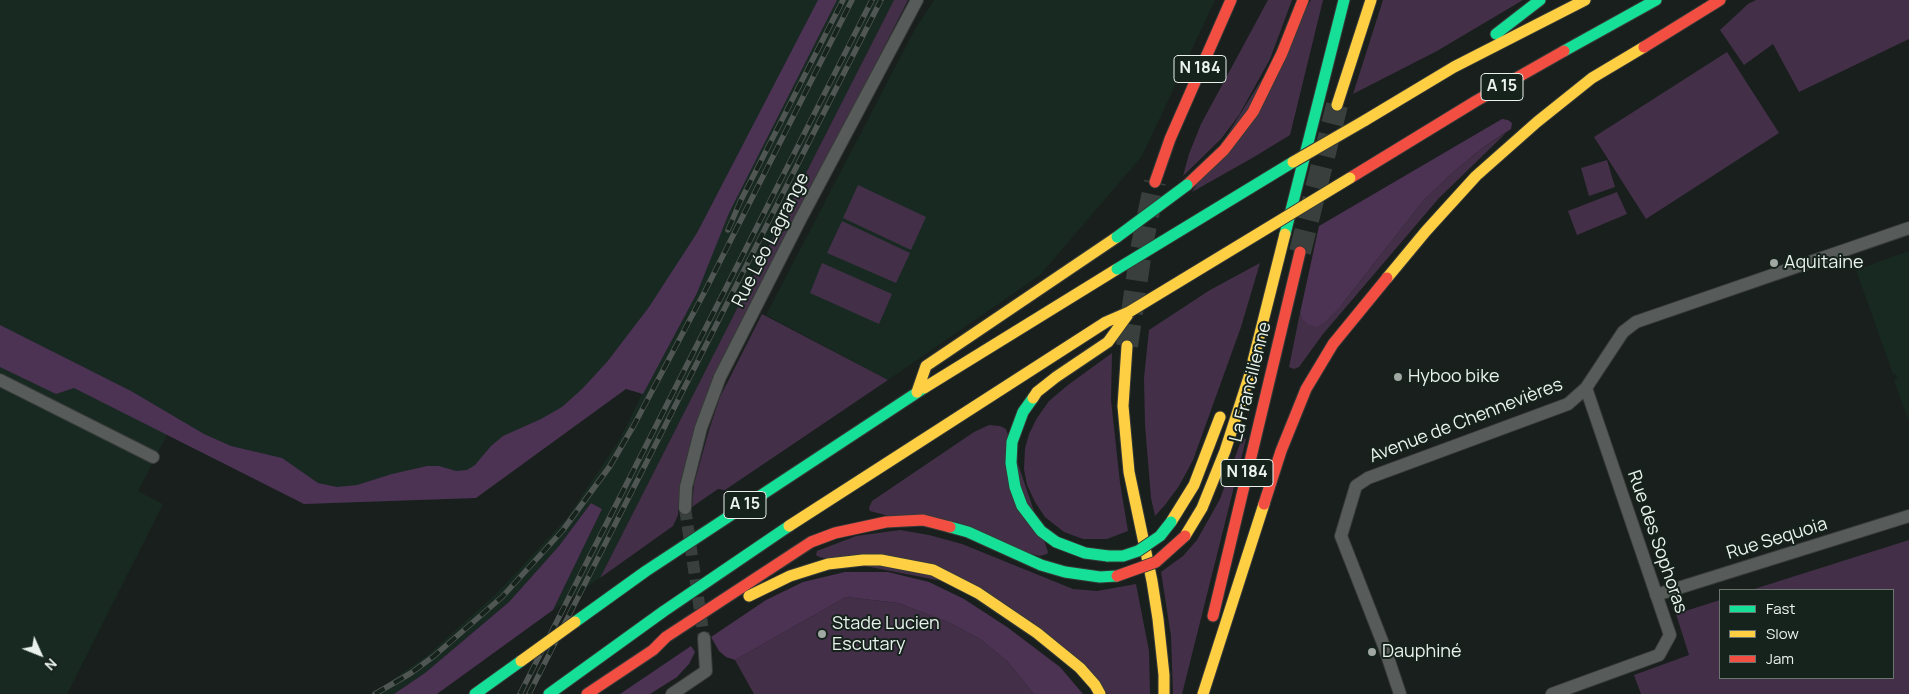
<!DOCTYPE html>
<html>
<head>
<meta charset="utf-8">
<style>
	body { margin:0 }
	#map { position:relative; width:1909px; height:694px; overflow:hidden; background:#191f1c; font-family:Manrope,sans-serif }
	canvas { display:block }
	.legend { position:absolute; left:1719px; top:589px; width:175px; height:90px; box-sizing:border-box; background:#16221c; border:1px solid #6b7570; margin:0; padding:6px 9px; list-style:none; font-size:15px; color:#eaf2ee }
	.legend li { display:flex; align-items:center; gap:10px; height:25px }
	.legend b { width:25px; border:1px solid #6b7570 }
	.north { position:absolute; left:15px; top:629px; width:50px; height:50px; -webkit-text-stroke:4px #16221c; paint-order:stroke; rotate:134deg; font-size:14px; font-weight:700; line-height:20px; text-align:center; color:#eaf2ee }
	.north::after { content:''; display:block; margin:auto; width:18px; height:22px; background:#eaf2ee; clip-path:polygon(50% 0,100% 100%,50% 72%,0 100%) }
</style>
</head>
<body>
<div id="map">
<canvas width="1909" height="694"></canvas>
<ul class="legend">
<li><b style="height:6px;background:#16e098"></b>Fast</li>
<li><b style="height:6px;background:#ffcf43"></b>Slow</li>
<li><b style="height:6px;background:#f24e42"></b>Jam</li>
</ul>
<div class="north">N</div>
</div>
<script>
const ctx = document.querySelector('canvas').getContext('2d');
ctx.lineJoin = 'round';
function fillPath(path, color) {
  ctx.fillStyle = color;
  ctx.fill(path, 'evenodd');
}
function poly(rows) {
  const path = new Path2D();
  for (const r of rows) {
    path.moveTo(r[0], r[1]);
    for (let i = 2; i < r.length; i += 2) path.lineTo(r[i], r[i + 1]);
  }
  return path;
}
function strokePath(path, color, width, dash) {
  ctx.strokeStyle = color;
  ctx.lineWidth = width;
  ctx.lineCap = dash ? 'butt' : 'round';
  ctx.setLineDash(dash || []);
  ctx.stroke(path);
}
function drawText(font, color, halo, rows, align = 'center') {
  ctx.font = font + ' Manrope,sans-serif';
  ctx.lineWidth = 4;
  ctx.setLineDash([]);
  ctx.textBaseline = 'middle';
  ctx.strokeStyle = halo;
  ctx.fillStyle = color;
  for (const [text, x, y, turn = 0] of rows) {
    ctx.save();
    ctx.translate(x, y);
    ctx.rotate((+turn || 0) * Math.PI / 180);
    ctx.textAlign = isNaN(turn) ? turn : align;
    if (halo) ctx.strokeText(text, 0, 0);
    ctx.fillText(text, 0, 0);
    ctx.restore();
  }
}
const built = poly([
	[0,0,894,0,600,578,553,610,602,509,591,503,559,546,509,602,425,673,394,694,372,694,428,655,498,592,567,518,620,439,642,394,626,389,476,498,304,504,167,435,138,491,163,504,67,694,0,694],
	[934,0,1215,0,1142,156,1040,275,888,380,766,315,914,31],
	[1909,251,1909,422,1894,380,1897,378,1896,374,1893,374,1856,270]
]);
const green = poly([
	[894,0,908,0,848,118,693,437,680,483,678,515,673,526,600,578],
	[1268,0,1292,0,1270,59,1239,115,1221,139,1183,176,1189,154,1201,124],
	[1311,0,1323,0,1290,135,1254,157,1192,192],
	[1383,0,1523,0,1437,51,1353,94],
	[1756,0,1909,0,1909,39,1799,92,1773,44,1744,65,1720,30,1748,4],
	[1727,52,1779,133,1646,219,1594,137],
	[1506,133,1439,198,1323,334,1299,367,1294,369,1289,367,1300,313,1302,319,1343,303,1423,201,1451,174,1481,149],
	[1607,160,1615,187,1589,196,1581,168],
	[858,185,926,217,911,250,843,218],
	[1617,192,1627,214,1577,235,1568,211],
	[842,221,910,253,896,283,827,253],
	[822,263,892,294,879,324,810,293],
	[1260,263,1241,327,1193,460,1179,486,1165,505,1155,516,1151,498,1145,425,1144,378,1149,330,1210,290],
	[762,314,888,380,725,490,718,489,692,507,694,484,709,430,720,397],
	[1112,353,1111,400,1120,483,1128,531,1107,539,1083,539,1064,532,1045,517,1035,502,1027,485,1024,469,1025,448,1029,434,1037,418,1049,401,1068,385],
	[989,425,1000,426,1006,429,1048,552,1047,554,1040,556,870,511,869,508,872,501,974,432],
	[1242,438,1246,439,1182,694,1173,694,1171,636,1161,572,1183,556,1197,540,1220,499],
	[900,530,929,535,962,544,1073,589,1097,591,1136,584,1149,651,1150,694,1108,694,983,589,819,557,816,555,817,551,856,536],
	[1909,540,1909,694,1641,694,1634,675,1689,655,1676,614,1720,600,1720,678,1893,678,1893,590,1751,590],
	[846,597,898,603,948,622,980,639,1007,661,1034,694,754,694,735,660]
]);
const forest = poly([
	[818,0,837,0,729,213,697,293,643,394,626,389,476,498,304,504,74,388,56,394,0,367,0,325,131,391,204,434,231,446,282,458,318,483,337,487,357,485,392,474,427,466,439,466,456,471,467,470,475,465,491,446,503,436,541,419,562,407,582,389,607,362,649,307,697,233],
	[1502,119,1508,120,1512,123,1511,129,1481,149,1451,174,1423,201,1343,303,1325,322,1316,327,1308,324,1302,319,1300,313,1319,226],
	[591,503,602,509,553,610,437,694,394,694,425,673,509,602,559,546],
	[845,572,888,572,929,582,964,599,1007,627,1060,667,1083,694,1034,694,1007,661,980,639,948,622,898,603,846,597,735,660,726,657,719,651,711,637,766,600,803,582],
	[691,646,695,652,689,664,677,677,650,694,620,694]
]);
const streetTunnel = poly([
	[685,508,704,638]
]);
const highwayTunnel = poly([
	[1300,252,1337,105],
	[1127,346,1142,245,1155,182]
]);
const street = poly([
	[0,380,153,457],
	[685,508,686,487,701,428,720,377,800,220,917,0],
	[1656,595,1909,516],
	[672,694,706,671,704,638],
	[1400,694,1384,646,1341,536,1356,486,1368,478,1568,404,1586,388,1623,332,1636,322,1909,228],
	[1552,694,1659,655,1670,635,1586,388]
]);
const fast = poly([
	[1496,34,1540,0],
	[1564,51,1656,0],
	[1285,234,1344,0],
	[1033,398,1023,412,1012,442,1011,463,1015,487,1022,506,1041,531,1056,542,1085,553,1108,556],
	[950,527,968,532,1041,565,1065,572,1100,577,1117,576],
	[575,622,646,571,924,388],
	[475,694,521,661],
	[549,694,664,611,789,526]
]);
const slow = poly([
	[1337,105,1371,0],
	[1364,121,1454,67,1585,0],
	[1387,278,1426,231,1476,176,1537,122,1592,78,1644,47],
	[1127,346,1123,406,1129,472,1152,581,1158,619,1164,675,1164,694],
	[924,388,1117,269],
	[917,392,926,366,1117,237],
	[1033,398,1037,392,1056,377,1108,342,1129,313],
	[1171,522,1194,485,1220,417],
	[789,526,1106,322,1129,312],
	[1185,536,1202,508,1225,451,1249,377,1285,234],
	[749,596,790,576,828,564,863,560,881,560,933,570,978,593,1037,633,1080,668,1095,685,1100,694],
	[1203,694,1264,504]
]);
const jam = poly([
	[1644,47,1720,0],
	[1350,178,1476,101,1564,51],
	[1155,182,1170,139,1231,0],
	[1187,185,1224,150,1253,112,1282,53,1303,0],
	[1264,504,1281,451,1306,389,1333,344,1387,278],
	[1213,616,1300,252],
	[587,694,653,650,666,637,811,542,835,533,886,522,923,520,950,527]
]);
const rail = poly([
	[728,230,740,202,843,0],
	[375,694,411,673,434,656,502,597,563,530,610,466,634,425,704,293,852,0],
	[520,694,872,0],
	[529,694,881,0]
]);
const fastBridge = poly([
	[1117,237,1187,185],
	[1117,269,1293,162],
	[1108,556,1123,556,1138,551,1160,536,1171,522]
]);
const slowBridge = poly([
	[1293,162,1364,121],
	[1129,312,1350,178],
	[521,661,575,622]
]);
const jamBridge = poly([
	[1117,576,1156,562,1185,536]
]);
const markers = [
	[1774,263,5,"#a1a8a4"],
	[1398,377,5,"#a1a8a4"],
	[822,634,5,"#a1a8a4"],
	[1372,652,5,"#a1a8a4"]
];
const shields = [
	[1200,69,52],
	[1502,87,42],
	[1247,473,52],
	[745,505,42]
];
const shieldNames = [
	["N 184",1200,69],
	["A 15",1502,87],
	["N 184",1247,473],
	["A 15",745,505]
];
const streetNames = [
	["Rue Léo Lagrange",771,240,-63],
	["La Francilienne",1251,382,-76],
	["Avenue de Chennevières",1466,421,-21],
	["Rue Sequoia",1777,539,-17],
	["Rue des Sophoras",1657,542,71]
];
const poiNames = [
	["Aquitaine",1784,263],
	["Hyboo bike",1408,377],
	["Stade Lucien",832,624],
	["Escutary",832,645],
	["Dauphiné",1382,652]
];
fillPath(built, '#182922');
fillPath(green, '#433048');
fillPath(forest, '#4c3253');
strokePath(streetTunnel, '#383f3c', 12, [12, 6]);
strokePath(highwayTunnel, '#383f3c', 22, [22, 11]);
strokePath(street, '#363a38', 14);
strokePath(fast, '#363a38', 13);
strokePath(slow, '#363a38', 13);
strokePath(jam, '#363a38', 13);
strokePath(street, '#575b59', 12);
strokePath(fast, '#16e098', 11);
strokePath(slow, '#ffcf43', 11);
strokePath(jam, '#f24e42', 11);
strokePath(rail, '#505653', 5.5);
strokePath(rail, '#16221c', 4, [11]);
strokePath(fastBridge, '#363a38', 13, []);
strokePath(slowBridge, '#363a38', 13, []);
strokePath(jamBridge, '#363a38', 13, []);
strokePath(fastBridge, '#16e098', 11);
strokePath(slowBridge, '#ffcf43', 11);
strokePath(jamBridge, '#f24e42', 11);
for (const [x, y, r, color] of markers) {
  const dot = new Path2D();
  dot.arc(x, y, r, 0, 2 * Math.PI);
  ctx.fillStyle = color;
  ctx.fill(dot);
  strokePath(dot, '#16221c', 2);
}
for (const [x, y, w] of shields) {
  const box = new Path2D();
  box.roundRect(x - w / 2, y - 13.5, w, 27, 4);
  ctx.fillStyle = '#16221c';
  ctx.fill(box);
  strokePath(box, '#eaf2ee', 1);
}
drawText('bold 16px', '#eaf2ee', null, shieldNames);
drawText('18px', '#eaf2ee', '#16221c', streetNames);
drawText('18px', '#eaf2ee', '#16221c', poiNames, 'left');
</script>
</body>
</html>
